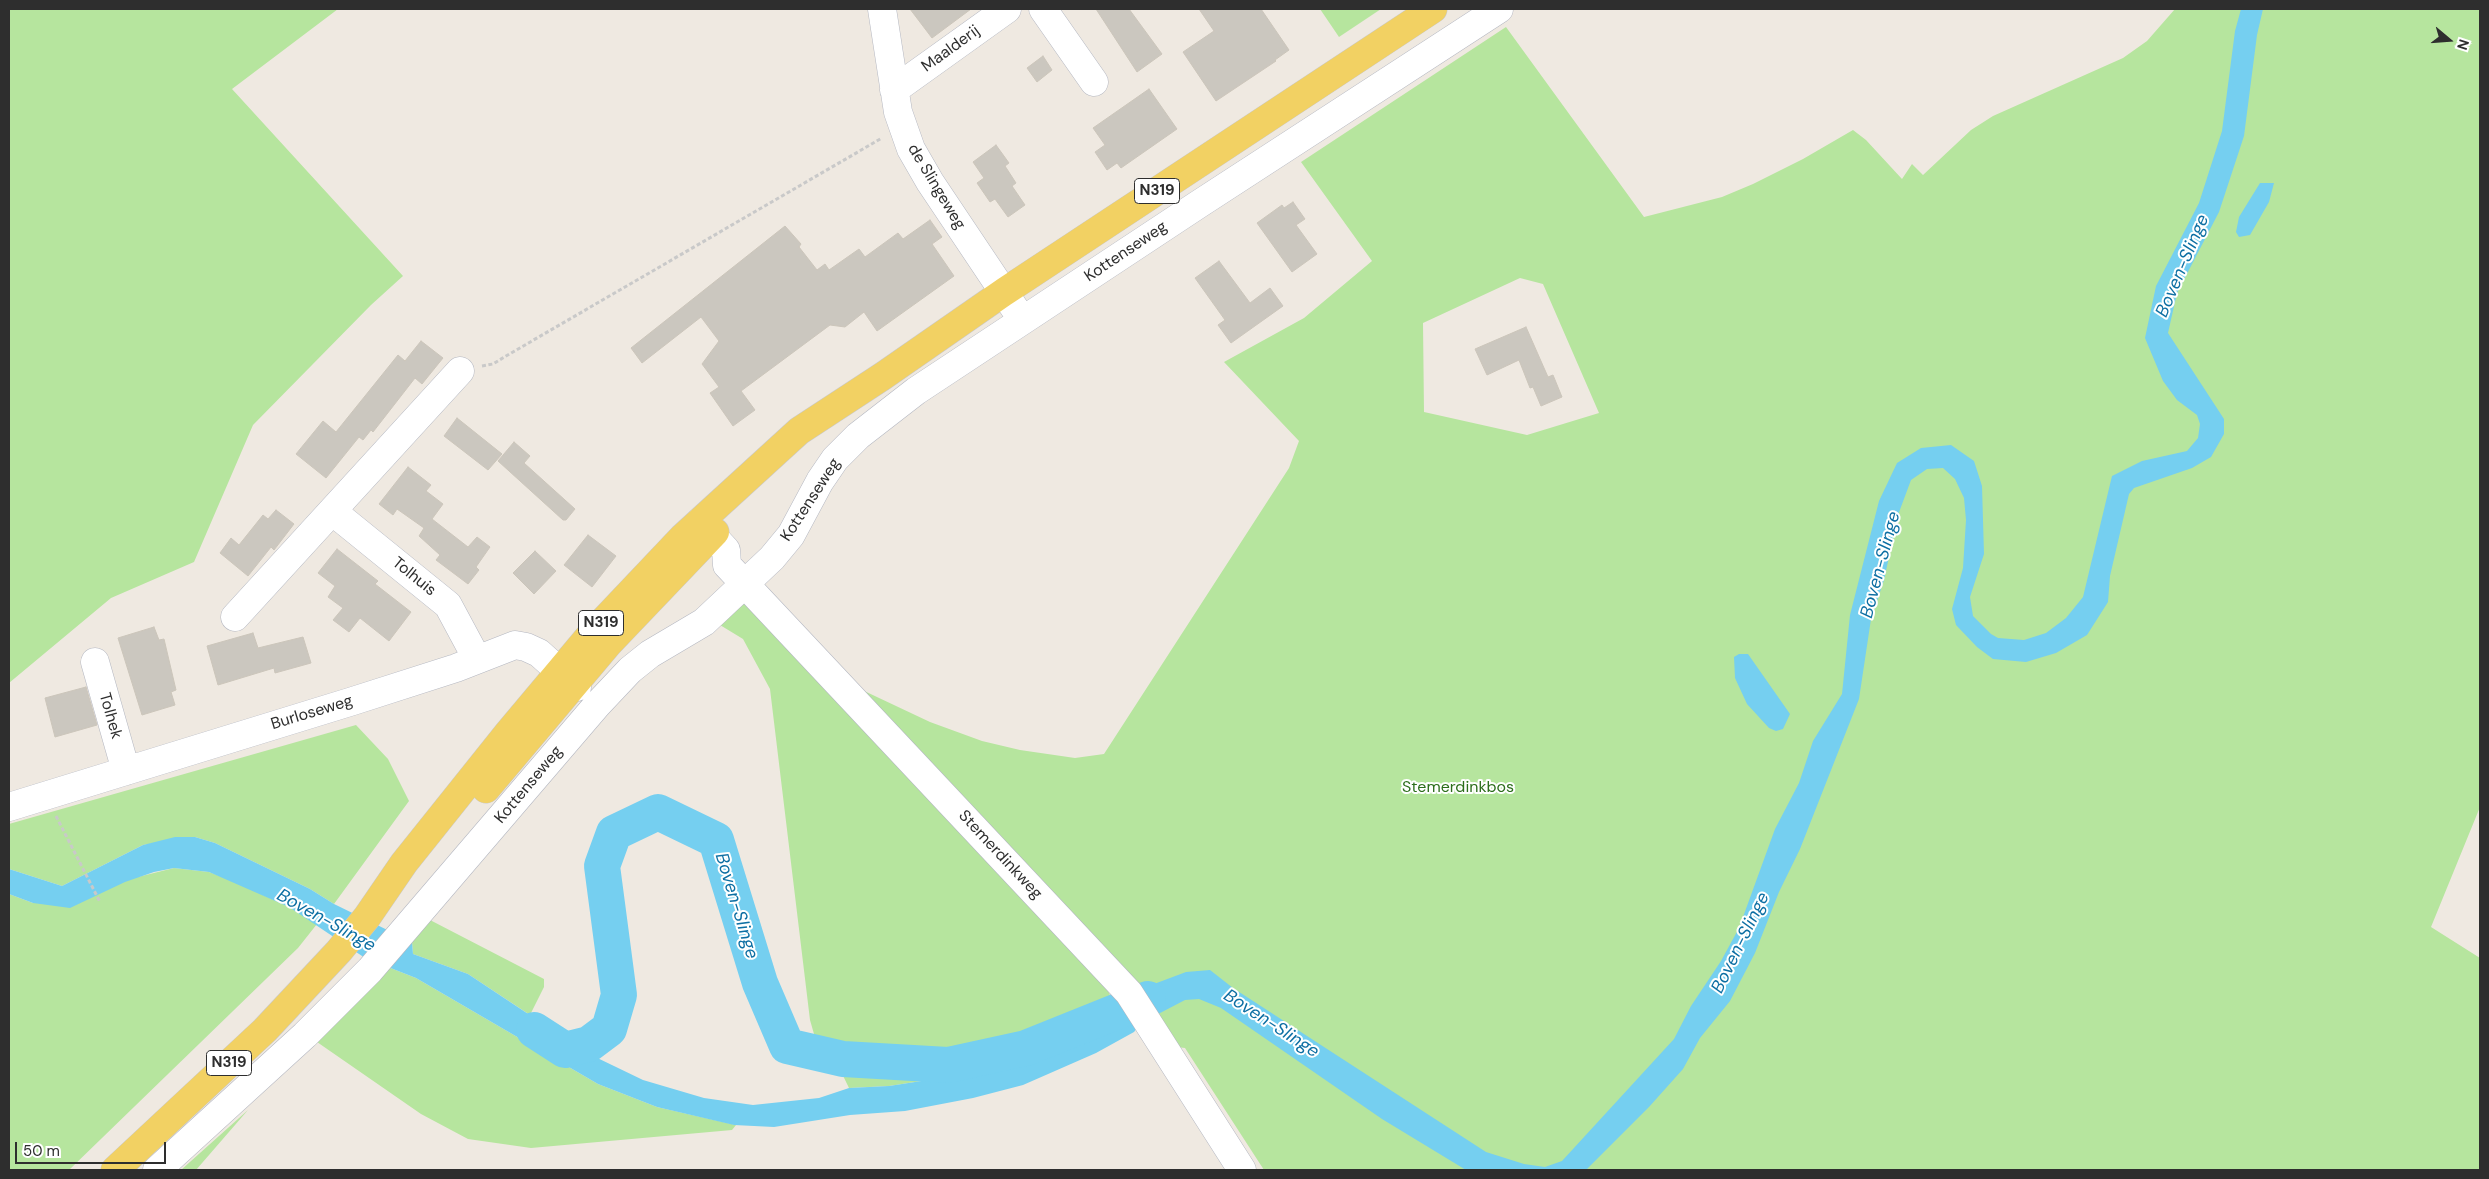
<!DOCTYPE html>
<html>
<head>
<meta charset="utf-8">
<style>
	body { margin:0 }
	#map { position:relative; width:2489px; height:1179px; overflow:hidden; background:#efe9e1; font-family:"DM Sans",sans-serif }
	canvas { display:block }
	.frame { position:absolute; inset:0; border:10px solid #2e2e2e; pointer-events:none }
	.north { position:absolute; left:2424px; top:15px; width:50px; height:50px; -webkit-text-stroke:4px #fff; paint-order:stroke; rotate:108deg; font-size:14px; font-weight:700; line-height:20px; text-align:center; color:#2e2e2e }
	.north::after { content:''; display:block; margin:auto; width:18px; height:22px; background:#2e2e2e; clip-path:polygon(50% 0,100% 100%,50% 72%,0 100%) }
	.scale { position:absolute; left:15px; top:1142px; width:151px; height:22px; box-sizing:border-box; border:2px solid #2e2e2e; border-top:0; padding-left:6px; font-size:15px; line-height:18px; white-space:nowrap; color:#2e2e2e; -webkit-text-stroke:4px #fff; paint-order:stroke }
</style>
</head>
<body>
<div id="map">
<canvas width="2489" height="1179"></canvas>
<div class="frame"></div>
<div class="north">N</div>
<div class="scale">50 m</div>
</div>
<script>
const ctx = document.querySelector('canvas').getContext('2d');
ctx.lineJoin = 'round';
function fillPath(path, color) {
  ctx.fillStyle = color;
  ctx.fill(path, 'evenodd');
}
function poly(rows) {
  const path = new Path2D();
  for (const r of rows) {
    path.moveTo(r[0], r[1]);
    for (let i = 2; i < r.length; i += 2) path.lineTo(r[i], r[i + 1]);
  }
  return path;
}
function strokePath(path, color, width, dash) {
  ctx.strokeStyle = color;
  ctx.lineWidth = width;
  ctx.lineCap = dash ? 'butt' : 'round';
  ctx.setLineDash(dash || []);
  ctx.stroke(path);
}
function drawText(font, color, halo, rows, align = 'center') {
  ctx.font = font + ' "DM Sans",sans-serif';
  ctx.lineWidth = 4;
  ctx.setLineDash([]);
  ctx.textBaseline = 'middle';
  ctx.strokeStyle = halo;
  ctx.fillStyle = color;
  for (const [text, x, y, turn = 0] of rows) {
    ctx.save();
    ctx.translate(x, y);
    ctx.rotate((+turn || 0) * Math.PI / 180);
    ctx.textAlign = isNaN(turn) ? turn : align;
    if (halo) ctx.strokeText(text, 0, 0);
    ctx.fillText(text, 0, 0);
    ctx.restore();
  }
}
const green = poly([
	[9,9,338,9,232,89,403,276,371,305,253,425,194,562,111,598,9,683],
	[1320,9,1381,9,1339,37],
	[2175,9,2480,9,2480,807,2431,927,2480,958,2480,1170,1264,1170,1185,1048,1167,1046,1152,1017,1166,1009,1139,995,860,689,930,722,982,741,1020,750,1075,758,1104,754,1289,468,1299,441,1224,362,1304,318,1372,261,1301,162,1506,27,1644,217,1722,197,1753,184,1803,159,1853,130,1866,140,1902,179,1912,164,1923,175,1971,130,1993,116,2123,58,2147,41],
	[1520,278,1543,284,1599,413,1527,435,1424,412,1423,323],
	[744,602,1101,974,1112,1000,1117,995,1123,1005,1059,1043,1011,1063,967,1074,889,1086,849,1088,831,1051,818,1048,810,1020,770,689,743,639,720,625],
	[356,725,388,759,409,801,334,904,310,889,215,843,195,837,143,845,62,886,9,869,9,824],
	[174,868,209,872,233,881,289,907,317,924,298,948,69,1170,9,1170,9,894,33,903],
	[430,920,544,979,544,987,530,1015,468,974,413,954,412,942],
	[388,967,416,978,598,1084,657,1107,736,1125,732,1130,531,1148,468,1139,421,1114,317,1042],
	[248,1110,196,1170,181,1170]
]);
const water = poly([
	[2241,9,2263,9,2257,35,2244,136,2219,212,2177,293,2168,333,2224,419,2224,434,2211,457,2192,468,2134,488,2129,494,2110,576,2108,602,2087,635,2056,653,2026,662,1993,659,1977,647,1956,625,1952,609,1963,568,1966,520,1964,498,1955,479,1943,468,1927,469,1911,480,1898,515,1884,580,1871,619,1859,699,1800,849,1779,892,1755,953,1730,1001,1700,1038,1683,1069,1649,1107,1586,1170,1466,1170,1382,1119,1221,1008,1199,999,1185,1000,1141,1023,1134,1032,1096,1053,1023,1085,973,1098,905,1111,850,1115,774,1127,734,1125,657,1107,598,1084,416,978,365,958,289,907,209,872,174,868,154,872,125,882,70,908,33,903,9,894,9,869,62,886,143,845,175,837,195,837,215,843,310,889,334,904,412,942,413,954,468,974,587,1053,643,1080,704,1098,753,1105,819,1098,849,1088,889,1086,967,1074,1011,1063,1059,1043,1154,984,1186,972,1210,970,1233,988,1486,1152,1524,1164,1545,1167,1562,1161,1674,1039,1691,1006,1721,961,1739,928,1775,829,1799,783,1813,741,1842,694,1850,615,1879,501,1897,463,1921,448,1951,445,1974,461,1982,486,1984,554,1970,597,1973,616,1991,634,1998,638,2024,640,2046,633,2066,618,2083,597,2112,476,2142,461,2187,451,2198,438,2200,424,2197,415,2177,400,2163,381,2145,338,2156,286,2199,203,2222,131,2235,31],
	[2260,183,2274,183,2269,202,2250,235,2239,237,2236,232,2239,217],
	[1739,654,1748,654,1790,714,1783,729,1776,731,1769,728,1747,704,1735,678,1734,657]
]);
const river = poly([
	[534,1030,565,1050,589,1044,609,1029,619,995,602,866,614,833,658,812,716,840,760,983,787,1046,843,1059,948,1065,1026,1048,1148,999]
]);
const building = poly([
	[910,9,971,9,932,38,910,9],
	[1096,9,1129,9,1162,54,1137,72,1096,9],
	[1199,9,1261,9,1289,50,1275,60,1276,61,1216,101,1183,52,1214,31,1199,9],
	[1043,56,1052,70,1037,82,1027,68,1043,56],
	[1149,89,1177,129,1121,168,1117,163,1107,170,1095,152,1105,145,1093,128,1149,89],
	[996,145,1009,163,1005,166,1016,183,1012,186,1025,205,1008,217,995,199,990,202,977,183,984,178,973,162,996,145],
	[1293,202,1305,219,1296,225,1317,254,1292,272,1257,223,1282,205,1284,208,1293,202],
	[930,220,942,237,932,244,954,276,877,331,864,312,845,327,830,325,741,391,755,410,733,426,710,393,719,387,702,364,719,341,701,317,642,363,631,348,785,226,801,244,799,247,817,270,825,264,829,270,859,249,865,257,898,233,903,239,930,220],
	[1219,261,1250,303,1270,288,1283,306,1231,343,1218,325,1225,320,1195,278,1219,261],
	[1526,327,1548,377,1553,375,1562,397,1541,406,1533,387,1530,388,1519,360,1487,375,1475,349,1526,327],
	[421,341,443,358,422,384,415,378,373,432,371,430,363,440,359,437,326,478,296,454,323,421,336,432,398,355,405,361,421,341],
	[457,418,502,454,488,470,444,436,457,418],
	[514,442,530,456,524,463,575,509,566,520,563,520,498,461,514,442],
	[408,467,431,485,426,491,443,504,432,519,468,547,477,537,490,547,476,567,479,570,468,584,436,560,440,555,419,536,424,528,397,509,393,515,379,504,408,467],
	[276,510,294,524,274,550,271,547,248,576,220,553,231,538,239,545,263,515,268,519,276,510],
	[588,535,616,556,592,587,564,565,588,535],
	[337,549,378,581,375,584,411,612,389,641,360,618,349,632,333,620,343,608,328,597,335,586,318,573,337,549],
	[535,551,556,571,534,594,513,573,535,551],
	[154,627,159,640,164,639,176,690,171,692,175,705,142,715,118,638,154,627],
	[253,633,258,648,303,637,311,663,275,673,274,668,218,685,207,646,253,633],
	[86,687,97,725,55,737,45,698,86,687]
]);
const path = poly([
	[482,366,493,364,506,356,882,138],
	[56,816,100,902]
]);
const minor = poly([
	[882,9,898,112,911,149,930,182,1017,312],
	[1043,9,1094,82],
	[894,90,1007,9],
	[332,511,448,605,477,659],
	[700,522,726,550,727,565,1129,993,1242,1170],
	[235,617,460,371],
	[95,662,126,771],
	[9,807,353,701,456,668,515,645,526,647,539,653,577,687],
	[157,1170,305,1035,370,970,597,705,630,670,650,654,704,622,772,558,791,535,820,481,835,459,858,436,916,391,1199,204,1499,9]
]);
const major = poly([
	[486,789,609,643,715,532],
	[115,1170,265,1030,339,951,367,917,404,863,508,733,592,633,683,537,799,431,883,376,1004,292,1433,9]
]);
const shields = [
	[1157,191,45],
	[601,623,45],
	[229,1063,45]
];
const shieldNames = [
	["N319",1157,191],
	["N319",601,623],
	["N319",229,1063]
];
const streetNames = [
	["Maalderij",951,49,-36],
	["de Slingeweg",936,187,59],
	["Kottenseweg",1126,252,-34],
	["Kottenseweg",811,500,-57],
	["Tolhuis",414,577,39],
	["Burloseweg",312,713,-17],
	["Tolhek",110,716,74],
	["Kottenseweg",529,785,-50],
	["Stemerdinkweg",1000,855,47]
];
const parkNames = [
	["Stemerdinkbos",1458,788]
];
const waterNames = [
	["Boven-Slinge",2183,266,-67],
	["Boven-Slinge",1881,565,-75],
	["Boven-Slinge",736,906,73],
	["Boven-Slinge",326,921,29],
	["Boven-Slinge",1741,943,-64],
	["Boven-Slinge",1271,1024,33]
];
fillPath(green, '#b6e59e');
fillPath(water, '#75cff0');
strokePath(river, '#75cff0', 36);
fillPath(building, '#cbc7bf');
strokePath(building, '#cbc5ba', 1);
strokePath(minor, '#b4b7c1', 29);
strokePath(major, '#c9c9c9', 29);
strokePath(path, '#c9c9c9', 3, [4, 2.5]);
strokePath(minor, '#fff', 28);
strokePath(major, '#f2d163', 28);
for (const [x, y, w] of shields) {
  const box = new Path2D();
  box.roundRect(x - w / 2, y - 12.5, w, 25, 4);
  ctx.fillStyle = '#fff';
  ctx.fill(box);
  strokePath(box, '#2e2e2e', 1);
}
drawText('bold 15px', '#2e2e2e', null, shieldNames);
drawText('16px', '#2e2e2e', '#fff', streetNames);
drawText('16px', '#2c6e1b', '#fff', parkNames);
drawText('italic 18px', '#0d6fa3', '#fff', waterNames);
</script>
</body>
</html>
